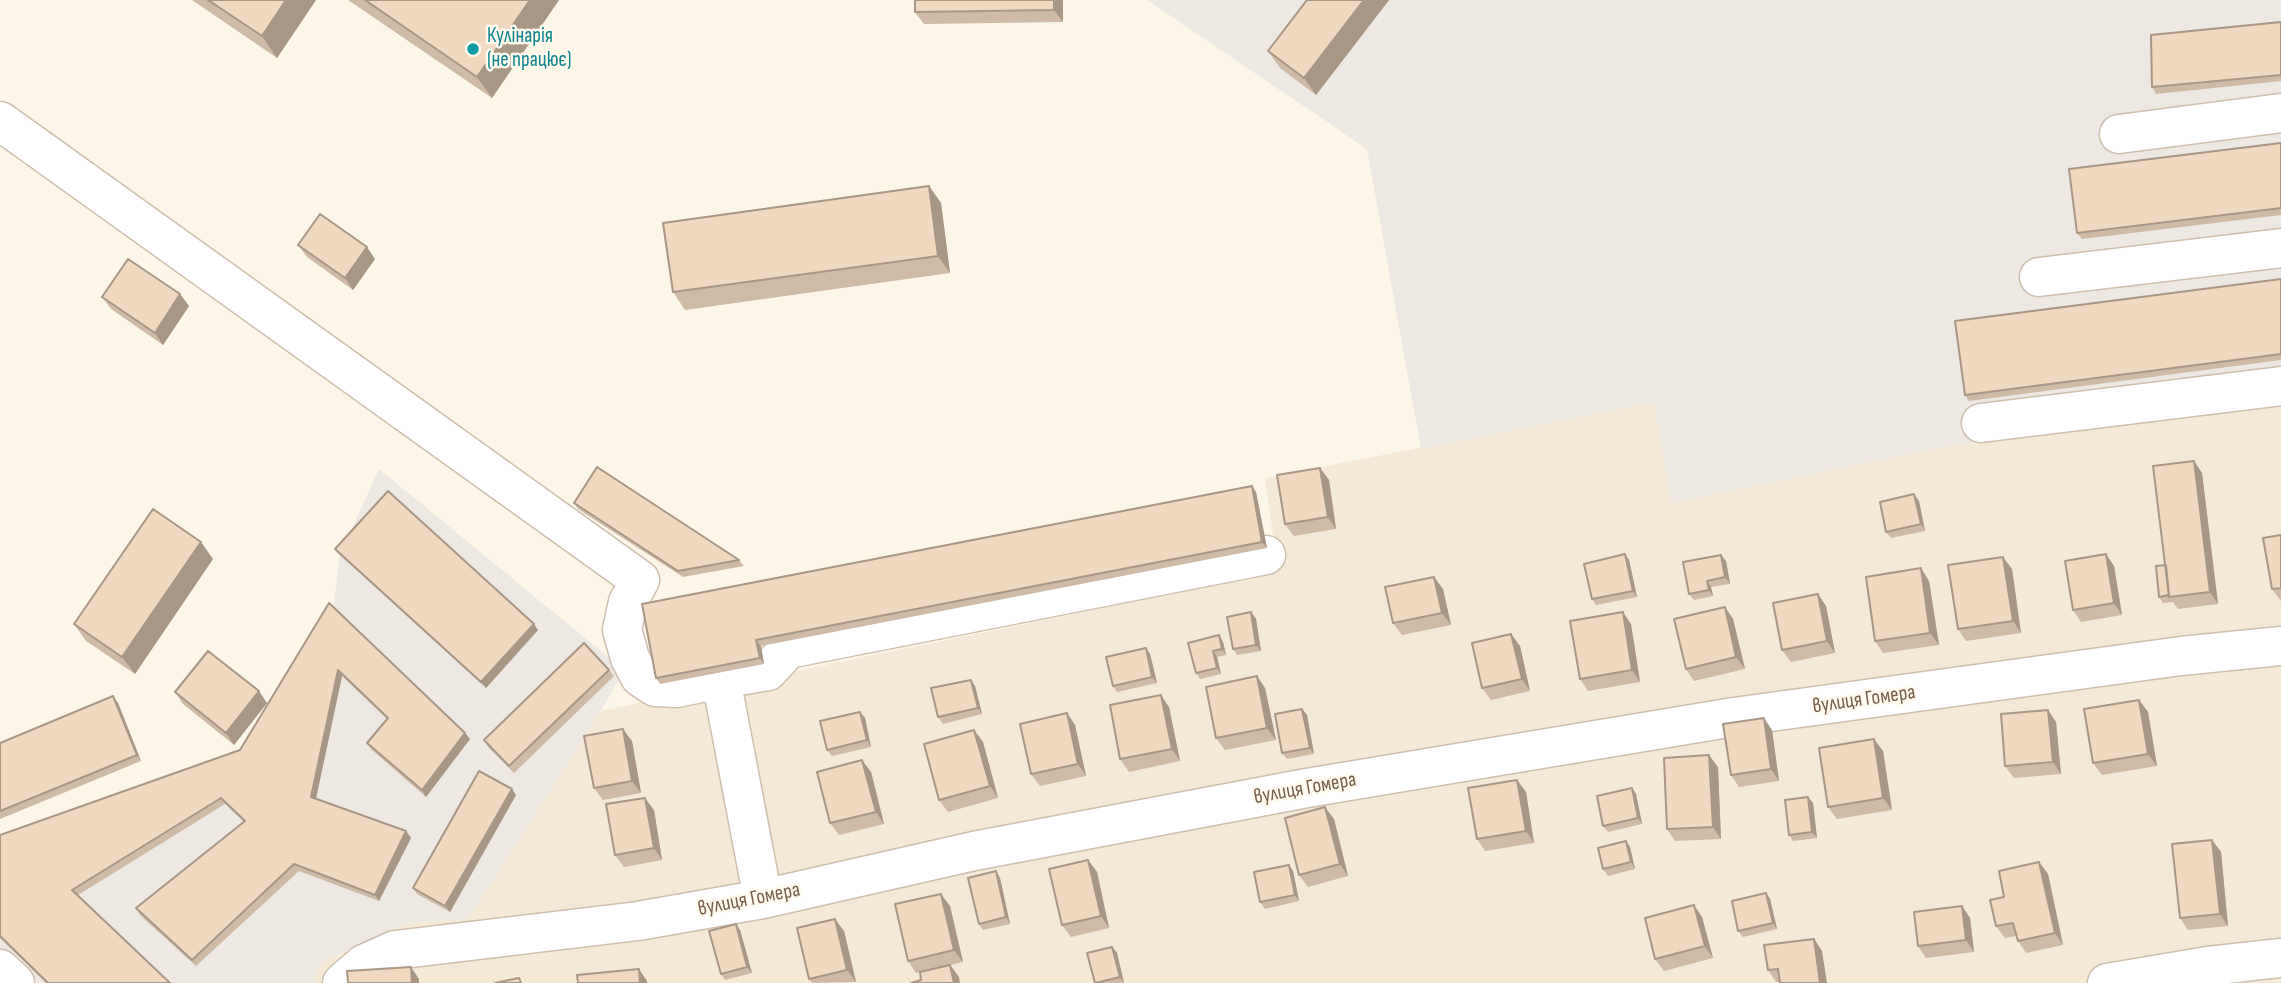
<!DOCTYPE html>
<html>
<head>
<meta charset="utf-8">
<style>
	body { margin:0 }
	canvas { display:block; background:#fcf6e8 }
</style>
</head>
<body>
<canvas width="2281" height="983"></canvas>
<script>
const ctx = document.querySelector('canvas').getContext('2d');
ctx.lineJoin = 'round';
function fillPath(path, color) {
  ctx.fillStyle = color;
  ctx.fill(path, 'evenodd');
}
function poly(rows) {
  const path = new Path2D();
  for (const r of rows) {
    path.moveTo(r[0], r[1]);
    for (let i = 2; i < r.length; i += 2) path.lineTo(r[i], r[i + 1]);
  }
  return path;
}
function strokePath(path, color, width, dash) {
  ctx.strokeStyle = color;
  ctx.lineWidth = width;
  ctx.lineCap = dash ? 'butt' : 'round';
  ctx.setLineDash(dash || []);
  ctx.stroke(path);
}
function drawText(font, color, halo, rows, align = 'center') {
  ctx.font = font + ' "Sofia Sans Condensed",sans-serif';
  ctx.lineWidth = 5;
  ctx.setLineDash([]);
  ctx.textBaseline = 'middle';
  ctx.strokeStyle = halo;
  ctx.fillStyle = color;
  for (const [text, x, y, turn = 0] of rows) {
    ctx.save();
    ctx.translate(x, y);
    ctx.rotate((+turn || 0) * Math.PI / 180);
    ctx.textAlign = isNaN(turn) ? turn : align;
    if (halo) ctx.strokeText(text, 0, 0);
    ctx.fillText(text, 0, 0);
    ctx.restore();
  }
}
const residential = poly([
	[1654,402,1672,503,1938,448,2281,404,2281,983,313,983,322,962,406,923,468,919,601,711,1278,572,1265,478]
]);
const industrial = poly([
	[1147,0,2281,0,2281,404,1938,448,1671,503,1654,402,1421,449,1367,149],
	[379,469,624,670,601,711,468,919,406,923,322,962,313,983,0,983,0,843,245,756,333,609,340,555]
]);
const minor = poly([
	[0,121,640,580,628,602,622,630,630,658,640,677,655,687,676,688,721,679],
	[2119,134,2281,113],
	[2039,277,2281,248],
	[1981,423,2281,386],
	[763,899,721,679,768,671,788,649,1266,555],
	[0,969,15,983],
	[342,983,364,964,395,950,638,921,763,899,974,851,1307,788,1734,717,2181,656,2281,646],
	[2107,983,2208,966,2281,958]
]);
const wall = poly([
	[192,0,316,0,277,58],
	[348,0,559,0,492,98],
	[915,0,1063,0,1063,22,924,24,915,12],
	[1307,0,1389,0,1316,95,1280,68,1268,51],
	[2281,22,2281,81,2156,94,2152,87],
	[2281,143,2281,215,2082,239,2077,233],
	[929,186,941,203,950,273,685,310,673,292],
	[298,245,375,259,353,290,307,257],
	[2281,279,2281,360,1969,401,1965,395],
	[180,294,189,306,163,345,111,309,102,297],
	[1320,468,1329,480,1336,529,1294,536,1285,524],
	[2202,473,2218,604,2178,609,2173,602,2163,603,2159,597,2166,565],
	[1252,486,1256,492,1267,548,761,646,764,664,660,684,656,678,642,604],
	[1919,501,1925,531,1891,538,1886,532],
	[574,503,739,560,744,566,683,577,578,509],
	[2281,535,2281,601,2272,589],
	[335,549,538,630,486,688,340,555],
	[1625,554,1629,560,1637,597,1596,605,1592,599],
	[213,559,135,674,86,641,74,624],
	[1726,561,1730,584,1711,587,1713,596,1694,600,1689,594],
	[2114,566,2122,615,2081,622,2073,610],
	[2012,569,2021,633,1966,641,1958,629],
	[1929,581,1939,645,1883,653,1875,641],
	[1443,589,1451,625,1402,635,1393,623],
	[329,603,465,733,470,739,426,797,371,749,367,743,387,719,342,676,316,799,406,831,411,838,379,901,299,871,196,966,140,915,136,908,244,822,225,804,78,895,170,983,46,983,0,938,0,835,240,750],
	[1826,606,1835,653,1791,662,1782,650],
	[1251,612,1256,619,1261,651,1237,655,1233,649],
	[1733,619,1745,669,1694,681,1686,669],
	[1631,624,1640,682,1588,691,1580,679],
	[1511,634,1520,646,1530,691,1491,700,1482,688],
	[1219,635,1223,642,1226,655,1217,657,1221,674,1200,679,1196,673],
	[1150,654,1157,683,1117,692,1113,686],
	[609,670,614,676,514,773,488,747,484,740],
	[975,686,982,714,943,724,938,717],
	[1265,688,1276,740,1225,750,1216,738],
	[175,692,267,703,234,745,183,704],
	[113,696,118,703,141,761,0,819,0,743],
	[2139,700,2148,712,2157,766,2102,775,2093,763],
	[1169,707,1180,761,1129,772,1120,759],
	[1302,709,1307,715,1314,754,1287,759,1282,753],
	[860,712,865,718,871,747,832,756,827,750],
	[1067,713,1075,725,1086,776,1040,786,1031,774],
	[2056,722,2061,774,2014,778,2005,766],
	[974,730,983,742,998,798,948,812,939,800],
	[1772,730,1779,781,1739,787,1731,775],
	[632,741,641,793,603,800,594,788],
	[1883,751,1892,810,1837,819,1828,807],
	[1718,767,1721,839,1675,841,1667,829],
	[871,772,884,824,839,835,830,823],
	[1517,780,1526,792,1534,843,1485,851,1477,839],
	[1632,788,1636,794,1642,824,1608,832,1603,826],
	[516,795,450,912,417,894,413,888],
	[1808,797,1813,803,1817,838,1793,841,1789,835],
	[654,810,662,860,624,867,615,855],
	[1334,819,1348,876,1308,887,1299,875],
	[2212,840,2221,852,2228,926,2188,930,2180,918],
	[1626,841,1630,847,1635,869,1608,876,1603,869],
	[1088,860,1097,872,1109,928,1071,937,1062,925],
	[2039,862,2048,874,2063,945,2026,953,2018,941,2016,936,2005,938,1996,926,2004,897],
	[996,871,1000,878,1010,924,983,930,979,924],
	[1293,871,1299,901,1265,909,1260,902],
	[1766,893,1770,899,1777,929,1743,937,1738,931],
	[950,906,963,962,950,965,959,977,921,980,920,972,916,973,908,961],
	[1962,906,1970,918,1974,952,1926,958,1918,946],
	[1702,917,1713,958,1664,971,1655,959],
	[740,930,752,973,725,980,721,974],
	[844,931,856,982,812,983,809,979],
	[1814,939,1822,951,1780,982,1776,982,1768,970],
	[1112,947,1117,953,1124,983,1097,983]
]);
const shadedWall = poly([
	[286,0,316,0,277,58,262,36],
	[530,0,559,0,492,98,477,77],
	[1054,0,1063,0,1063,22,1054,10],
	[1364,0,1389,0,1316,95,1304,78],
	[929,186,941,203,950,273,938,256],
	[367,247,375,259,353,290,345,278],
	[180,294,189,306,163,345,155,333],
	[2194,461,2202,473,2218,604,2210,592],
	[1320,468,1329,480,1336,529,1328,517],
	[1252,486,1256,492,1267,548,1262,542],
	[1914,494,1919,501,1925,531,1921,524],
	[201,542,213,559,135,674,122,657],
	[1625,554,1629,560,1637,597,1633,591],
	[2106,554,2114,566,2122,615,2114,603],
	[1721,555,1726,561,1730,584,1725,577],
	[2003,557,2012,569,2021,633,2013,621],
	[1921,568,1929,581,1939,645,1930,633],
	[1434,577,1443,589,1451,625,1442,613],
	[1707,581,1711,587,1713,596,1709,590],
	[1818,594,1826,606,1835,653,1827,641],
	[1725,607,1733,619,1745,669,1736,657],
	[1251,612,1256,619,1261,651,1256,645],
	[1623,612,1631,624,1640,682,1632,670],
	[534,624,538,630,486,688,481,682],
	[1511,634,1520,646,1530,691,1522,679],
	[1219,635,1223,642,1226,655,1222,649],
	[756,640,761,646,764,664,760,658],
	[1146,648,1150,654,1157,683,1152,677],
	[1213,651,1217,657,1221,674,1217,668],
	[338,670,342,676,315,803,311,797],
	[1257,676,1265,688,1276,740,1267,728],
	[971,680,975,686,982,714,978,708],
	[259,691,267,703,234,745,226,733],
	[1161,695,1169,707,1180,761,1172,749],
	[113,696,118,703,141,761,137,755],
	[2139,700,2148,712,2157,766,2148,754],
	[1302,709,1307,715,1314,754,1310,748],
	[2048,710,2056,722,2061,774,2053,762],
	[860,712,865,718,871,747,867,740],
	[1067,713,1075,725,1086,776,1078,764],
	[1764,718,1772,730,1779,781,1771,769],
	[623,729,632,741,641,793,632,781],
	[974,730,983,742,998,798,990,786],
	[465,733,470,739,426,797,422,790],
	[1874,739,1883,751,1892,810,1883,798],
	[1709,755,1718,767,1721,839,1713,827],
	[862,760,871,772,884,824,876,812],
	[1517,780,1526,792,1534,843,1526,831],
	[1632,788,1636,794,1642,824,1638,818],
	[512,789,516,795,450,912,445,906],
	[1808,797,1813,803,1817,838,1812,832],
	[645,798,654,810,662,860,654,848],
	[1325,807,1334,819,1348,876,1340,864],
	[406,831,411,838,379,901,375,895],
	[2212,840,2221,852,2228,926,2220,914],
	[1626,841,1630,847,1635,869,1631,862],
	[1088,860,1097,872,1109,928,1101,916],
	[2039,862,2048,874,2063,945,2055,933],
	[1289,865,1293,871,1299,901,1295,895],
	[996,871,1000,878,1010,924,1006,917],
	[1766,893,1770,899,1777,929,1773,923],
	[941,894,950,906,963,962,954,950],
	[1694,905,1702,917,1713,958,1705,946],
	[1962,906,1970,918,1974,952,1966,940],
	[835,919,844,931,856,982,847,970],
	[736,924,740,930,752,973,747,967],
	[1814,939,1822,951,1827,983,1820,983],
	[1112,947,1117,953,1124,983,1120,977],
	[950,965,959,977,960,983,954,983],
	[411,967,419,979,419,983,412,983],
	[639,969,647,981,647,983,640,983]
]);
const building = poly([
	[208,0,286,0,262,36,208,0],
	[365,0,530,0,477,77,365,0],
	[915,0,1054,0,1054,10,915,12,915,0],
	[1307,0,1364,0,1304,78,1268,51,1307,0],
	[2281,22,2281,75,2152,87,2151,35,2281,22],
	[2281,143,2281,208,2077,233,2069,169,2281,143],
	[929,186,938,256,673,292,663,223,929,186],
	[320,214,367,247,345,278,298,245,320,214],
	[128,259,180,294,155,333,102,297,128,259],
	[2281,279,2281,354,1965,395,1955,321,2281,279],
	[2194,461,2210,592,2169,597,2153,466,2194,461],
	[597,467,739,560,678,571,574,503,597,467],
	[1320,468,1328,517,1285,524,1277,475,1320,468],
	[1252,486,1262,542,756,640,760,658,656,678,642,604,1252,486],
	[388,491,534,624,481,682,335,549,388,491],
	[1914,494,1921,524,1886,532,1880,502,1914,494],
	[153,509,201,542,122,657,74,624,153,509],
	[2281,535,2281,588,2272,589,2263,538,2281,535],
	[1625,554,1633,591,1592,599,1584,564,1625,554],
	[2106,554,2114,603,2073,610,2065,561,2106,554],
	[1721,555,1725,577,1707,581,1709,590,1689,594,1683,562,1721,555],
	[2003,557,2013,621,1958,629,1948,565,2003,557],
	[2166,565,2169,595,2159,597,2156,566,2166,565],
	[1921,568,1930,633,1875,641,1866,577,1921,568],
	[1434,577,1442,613,1393,623,1385,587,1434,577],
	[1818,594,1827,641,1782,650,1773,603,1818,594],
	[329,603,465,733,422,790,367,743,388,718,338,670,311,797,406,831,375,895,294,864,192,960,136,908,245,821,221,798,72,890,170,983,48,983,0,936,0,835,240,750,329,603],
	[1725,607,1736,657,1686,669,1674,619,1725,607],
	[1251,612,1256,645,1233,649,1227,617,1251,612],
	[1623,612,1632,670,1580,679,1570,621,1623,612],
	[1511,634,1522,679,1482,688,1472,643,1511,634],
	[1219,635,1222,649,1213,651,1217,668,1196,673,1188,643,1219,635],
	[584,643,609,670,509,766,484,740,584,643],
	[1146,648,1152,677,1113,686,1106,657,1146,648],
	[208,651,259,691,226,733,175,692,208,651],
	[1257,676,1267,728,1216,738,1206,687,1257,676],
	[971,680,978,708,938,717,931,688,971,680],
	[1161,695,1172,749,1120,759,1110,705,1161,695],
	[113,696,137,755,0,811,0,743,113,696],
	[2139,700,2148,754,2093,763,2084,709,2139,700],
	[1302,709,1310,748,1282,753,1275,714,1302,709],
	[2048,710,2053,762,2005,766,2001,714,2048,710],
	[860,712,867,740,827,750,820,721,860,712],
	[1067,713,1078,764,1031,774,1020,724,1067,713],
	[1764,718,1771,769,1731,775,1723,724,1764,718],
	[623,729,632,781,594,788,584,736,623,729],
	[974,730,990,786,939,800,924,744,974,730],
	[1874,739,1883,798,1828,807,1819,748,1874,739],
	[1709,755,1713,827,1667,829,1664,758,1709,755],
	[862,760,876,812,830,823,817,772,862,760],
	[479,771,512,789,445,906,413,888,479,771],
	[1517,780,1526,831,1477,839,1468,788,1517,780],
	[1632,788,1638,818,1603,826,1597,796,1632,788],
	[1808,797,1812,832,1789,835,1785,800,1808,797],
	[645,798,654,848,615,855,606,804,645,798],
	[1325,807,1340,864,1299,875,1285,818,1325,807],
	[2212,840,2220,914,2180,918,2172,844,2212,840],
	[1626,841,1631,862,1603,869,1598,848,1626,841],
	[1088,860,1101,916,1062,925,1049,869,1088,860],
	[2039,862,2055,933,2018,941,2013,923,1996,926,1990,900,2004,897,1999,871,2039,862],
	[1289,865,1295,895,1260,902,1254,872,1289,865],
	[996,871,1006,917,979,924,968,878,996,871],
	[1766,893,1773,923,1738,931,1732,901,1766,893],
	[941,894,954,950,908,961,895,904,941,894],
	[1694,905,1705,946,1655,959,1645,918,1694,905],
	[1962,906,1966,940,1918,946,1914,912,1962,906],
	[835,919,847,970,809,979,797,928,835,919],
	[736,924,747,967,721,974,709,931,736,924],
	[1814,939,1820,983,1780,983,1778,969,1768,970,1764,945,1814,939],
	[1112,947,1120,977,1095,983,1087,953,1112,947],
	[950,965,954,983,911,983,921,980,920,972,950,965],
	[411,967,412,983,348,983,347,971,411,967],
	[639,969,640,983,578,983,577,975,639,969],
	[519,978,521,983,495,983,519,978]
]);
const markers = [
	[473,49,7,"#0f9aa8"]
];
const cultureNames = [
	["Кулінарія",487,37],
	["(не працює)",487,61]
];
const streetNames = [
	["вулиця Гомера",1864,700,-8],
	["вулиця Гомера",1305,789,-10],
	["вулиця Гомера",749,900,-11]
];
fillPath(residential, '#f4e9d6');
fillPath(industrial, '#ede8e1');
strokePath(minor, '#cebfae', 41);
strokePath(minor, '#fff', 38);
fillPath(wall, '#cfbaa5');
fillPath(shadedWall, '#a99786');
fillPath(building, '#f1d8c0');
strokePath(building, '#a99786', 2);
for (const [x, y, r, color] of markers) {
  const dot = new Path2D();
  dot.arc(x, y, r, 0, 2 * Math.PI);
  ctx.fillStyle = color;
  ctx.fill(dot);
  strokePath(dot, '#fffaee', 2.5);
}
drawText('21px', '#0d838f', '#fffaee', cultureNames, 'left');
drawText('21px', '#765f4c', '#fffaee', streetNames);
</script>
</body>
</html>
